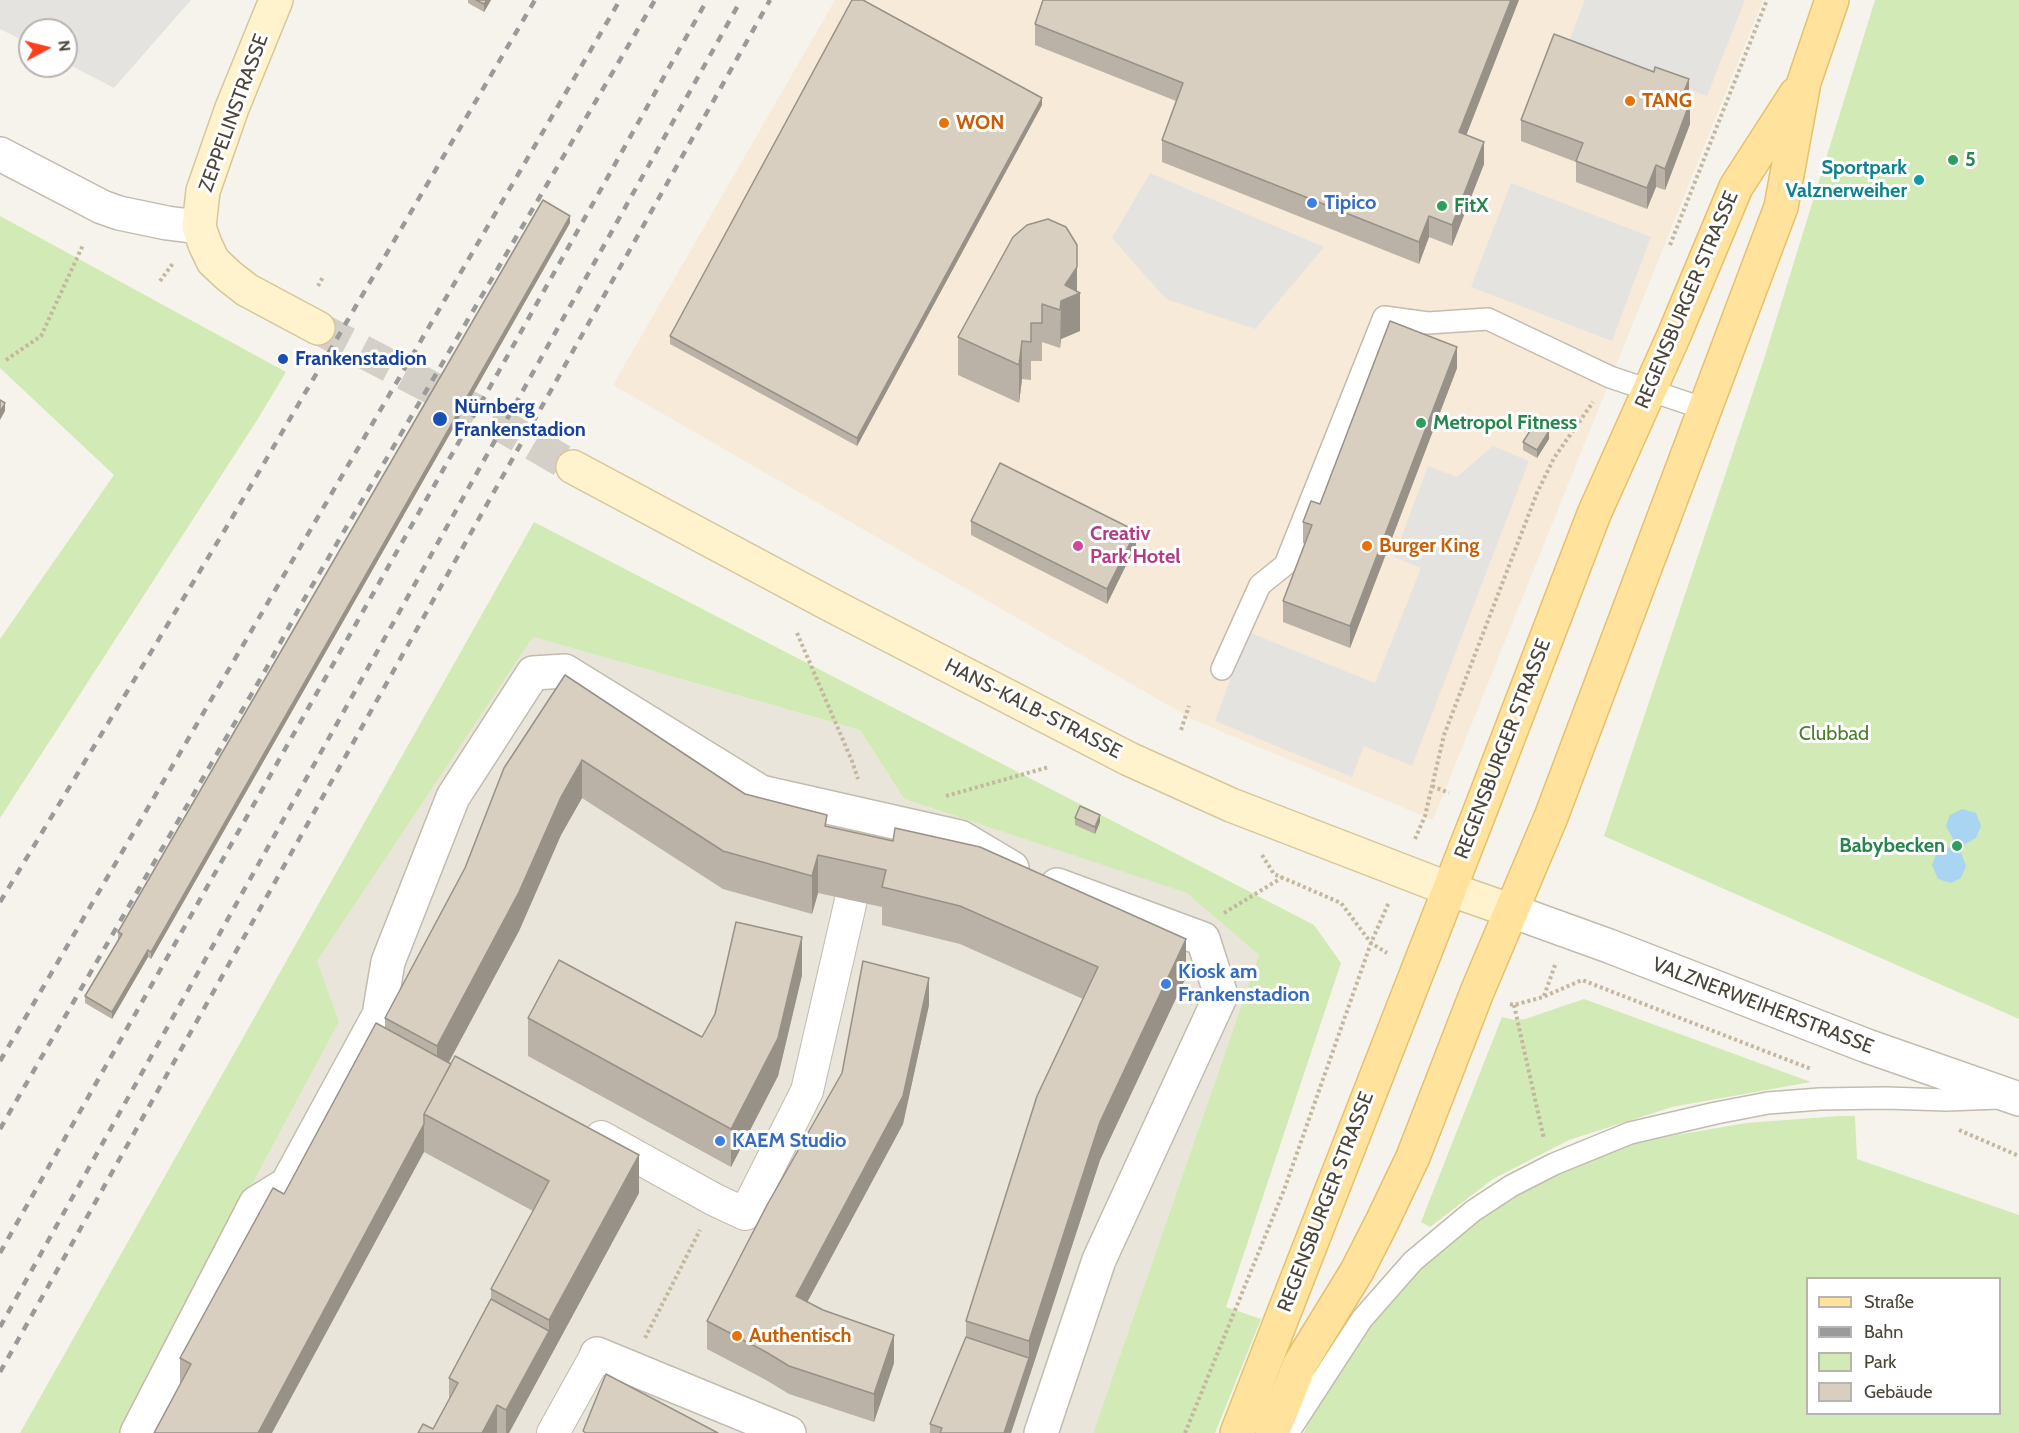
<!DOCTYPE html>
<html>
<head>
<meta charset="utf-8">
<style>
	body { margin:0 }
	#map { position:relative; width:2019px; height:1433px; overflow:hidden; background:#f6f3ec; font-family:Cabin,sans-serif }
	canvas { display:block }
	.legend { position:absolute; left:1806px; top:1277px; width:195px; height:138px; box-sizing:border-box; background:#fff; border:2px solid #b7b4b0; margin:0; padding:8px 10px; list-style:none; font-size:18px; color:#4b4439 }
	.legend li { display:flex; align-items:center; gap:12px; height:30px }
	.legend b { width:30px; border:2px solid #b7b4b0 }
	.north { position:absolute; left:18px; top:18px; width:60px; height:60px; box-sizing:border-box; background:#fff; border:2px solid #b7b4b0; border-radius:50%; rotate:83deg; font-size:16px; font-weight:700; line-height:24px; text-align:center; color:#4b4439 }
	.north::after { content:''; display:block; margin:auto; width:21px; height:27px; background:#fc3f1d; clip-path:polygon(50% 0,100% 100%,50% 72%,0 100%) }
</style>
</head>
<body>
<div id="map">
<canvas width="2019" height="1433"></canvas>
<ul class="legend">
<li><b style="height:8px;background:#ffe39c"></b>Straße</li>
<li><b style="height:8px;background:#9a9a9a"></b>Bahn</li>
<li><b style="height:16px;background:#d2eab5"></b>Park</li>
<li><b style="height:16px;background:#d8cfc1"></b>Gebäude</li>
</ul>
<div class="north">N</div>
</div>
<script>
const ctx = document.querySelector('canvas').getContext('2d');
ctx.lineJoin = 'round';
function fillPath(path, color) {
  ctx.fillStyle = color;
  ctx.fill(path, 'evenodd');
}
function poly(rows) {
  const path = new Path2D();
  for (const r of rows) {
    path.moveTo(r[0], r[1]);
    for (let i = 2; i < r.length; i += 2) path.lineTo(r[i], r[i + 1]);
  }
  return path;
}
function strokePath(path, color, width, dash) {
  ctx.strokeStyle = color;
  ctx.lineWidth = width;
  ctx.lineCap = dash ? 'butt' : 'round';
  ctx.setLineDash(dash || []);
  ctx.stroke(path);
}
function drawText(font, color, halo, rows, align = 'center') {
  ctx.font = font + ' Cabin,sans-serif';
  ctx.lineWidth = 6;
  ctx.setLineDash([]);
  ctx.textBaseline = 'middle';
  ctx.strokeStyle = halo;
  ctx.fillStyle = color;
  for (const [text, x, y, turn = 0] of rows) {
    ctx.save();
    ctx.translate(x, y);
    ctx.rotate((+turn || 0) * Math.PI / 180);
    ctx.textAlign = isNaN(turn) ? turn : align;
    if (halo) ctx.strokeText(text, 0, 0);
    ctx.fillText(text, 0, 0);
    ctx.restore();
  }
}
const residential = poly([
	[533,637,860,730,904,799,1188,893,1259,955,1093,1433,119,1433,339,1022,316,961]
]);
const commercial = poly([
	[835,0,1763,0,1433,820,1194,720,613,385]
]);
const green = poly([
	[1875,0,2019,0,2019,1019,1604,836,1764,359],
	[0,216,286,372,259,417,0,818,0,639,114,475,0,368],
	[534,522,1314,925,1341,963,1226,1307,1261,1319,1215,1433,1093,1433,1259,955,1187,893,904,799,860,730,533,637,317,961,339,1022,119,1433,20,1433],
	[1584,999,1811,1082,1672,1107,1569,1140,1493,1179,1430,1227,1421,1222,1502,1017,1515,1020,1525,1019],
	[1840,1116,1855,1116,1857,1159,2019,1215,2019,1433,1304,1433,1315,1407,1395,1287,1478,1216,1567,1165,1631,1143,1746,1123],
	[1808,1278,2000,1278,2000,1414,1808,1414]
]);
const parking = poly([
	[0,0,191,0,114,88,66,63,66,30,30,30,30,44,0,29],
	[1585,0,1745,0,1707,96,1568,44],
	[1150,173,1324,247,1255,329,1166,299,1112,238],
	[1511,183,1651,237,1612,341,1471,287],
	[1493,446,1529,461,1412,766,1364,746,1352,777,1215,721,1248,632,1375,683,1421,568,1394,557,1428,466,1457,477]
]);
const water = poly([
	[1962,809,1976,813,1981,826,1976,838,1965,844,1961,853,1966,866,1961,878,1951,883,1938,879,1932,865,1937,852,1949,848,1953,839,1946,826,1950,815]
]);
const secondaryTunnel = poly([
	[318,328,480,413,573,467]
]);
const path = poly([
	[1670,245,1767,0],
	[160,281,174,262],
	[318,286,323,277],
	[6,360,41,336,83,245],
	[797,633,852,761,858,779],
	[1181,730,1189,706],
	[1432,786,1449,793],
	[946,796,1049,767],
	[1415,839,1425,816,1444,735,1537,493,1554,458,1593,402],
	[1262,855,1274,874,1341,903,1371,943,1387,953],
	[1224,913,1283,877],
	[1544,996,1555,965],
	[1510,1004,1514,1005,1543,997,1582,980,1811,1069],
	[1514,1005,1544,1139],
	[1959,1130,2019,1156],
	[645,1338,700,1230],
	[1185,1433,1284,1190,1371,943,1389,902]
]);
const service = poly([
	[1222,669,1260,585,1285,565,1384,317,1428,323,1488,319,1610,377,1705,409],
	[1288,1433,1362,1319,1413,1261,1473,1211,1511,1186,1554,1164,1630,1133,1716,1113,1768,1103,1820,1099,1886,1098,1946,1100,1999,1098]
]);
const pedestrian = poly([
	[601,1137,715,1200,745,1214,807,1091,851,900],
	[553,1433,597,1354]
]);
const minor = poly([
	[0,154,102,207,119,213,167,223,199,227],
	[1512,911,1609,946,1867,1046,2019,1099],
	[597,1354,789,1433],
	[137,1433,256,1203,287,1184,379,1015,388,962,453,797,533,673,565,671,761,792,960,837,1012,868],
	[1041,1433,1099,1260,1221,995,1203,939,1057,885]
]);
const secondary = poly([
	[276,0,232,108,203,191,199,227,205,244,213,261,229,276,247,290,318,328],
	[573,467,831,605,1129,759,1231,805,1449,889,1512,911]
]);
const primary = poly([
	[1237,1433,1482,806,1594,514,1675,333,1736,187,1796,94],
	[1272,1433,1300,1364,1357,1271,1382,1222,1413,1157,1477,992,1551,817,1781,207,1804,82,1832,0]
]);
const rail = poly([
	[0,902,229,523,535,0],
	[0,1061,620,0],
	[0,1129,266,669,302,603,655,0],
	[0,1253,499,371,707,0],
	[0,1327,741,0],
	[0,1372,770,0]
]);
const wall = poly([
	[468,0,491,0,484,12,468,3],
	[1035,24,1466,135,1484,164,1452,246,1429,237,1419,264,1162,162,1162,140,1176,101,1035,45],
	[1689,101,1690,124,1665,190,1656,187,1647,209,1576,182,1576,162,1521,141,1521,120],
	[1042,105,857,446,670,344,670,336],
	[570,223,151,959,148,957,112,1019,85,1003,85,996,118,940,118,932],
	[1013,237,1080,331,1061,339,1060,348,1042,342,1042,361,1031,361,1031,380,1022,379,1019,403,958,375,958,337],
	[1457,368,1350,648,1283,622,1283,601,1305,544,1303,543,1303,522],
	[1549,439,1537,458,1523,450,1523,442],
	[971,521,1136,545,1107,604,971,535],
	[565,675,745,794,827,826,1186,977,1100,1160,1011,1433,930,1433,930,1424,966,1337,966,1321,1083,999,960,944,882,925,882,907,818,893,812,914,723,889,582,798,561,835,519,931,449,1062,639,1193,509,1433,418,1433,433,1429,449,1399,449,1378,491,1299,491,1289,533,1211,424,1152,180,1384,180,1358,284,1194,385,1028,385,1018,465,868],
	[1075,818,1100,822,1095,834,1075,825],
	[802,975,778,1076,731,1167,528,1056,528,1018,702,1037],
	[929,1005,903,1124,807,1302,894,1363,874,1422,789,1394,766,1380,707,1349,707,1321]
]);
const shadedWall = poly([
	[487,0,491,0,484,12,484,4],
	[1511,0,1519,0,1459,154,1459,132],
	[1689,79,1689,101,1681,121,1681,99],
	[1042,98,1042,105,857,446,857,438],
	[1690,102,1690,124,1665,190,1665,169],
	[1484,142,1484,164,1452,246,1452,225],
	[1656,165,1656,187,1647,209,1647,188],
	[570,216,570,223,151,959,151,952],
	[1429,216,1429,237,1419,264,1419,242],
	[1077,267,1077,294,1080,293,1080,331,1061,339,1060,348,1061,301,1065,285],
	[1022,341,1022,379,1019,403,1019,365],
	[1457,347,1457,368,1350,648,1350,626],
	[5,403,5,411,0,420,0,412],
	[1549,431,1549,439,1537,458,1537,450],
	[1136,531,1136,545,1107,604,1107,589],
	[582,760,582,798,561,835,519,931,437,1084,437,1046,561,797],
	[1100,815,1100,822,1095,834,1095,827],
	[818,855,818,893,812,914,812,876],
	[802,937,802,975,778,1076,731,1167,731,1129],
	[1186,939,1186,977,1100,1160,1011,1433,1004,1433,1029,1358,1029,1341,1100,1122],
	[148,950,148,957,112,1019,112,1012],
	[929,978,929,1005,903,1124,796,1323,796,1296],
	[424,1124,424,1152,272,1433,258,1433],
	[639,1155,639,1193,509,1433,506,1433,506,1410,549,1331,549,1320],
	[894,1335,894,1363,874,1422,874,1394],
	[497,1405,497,1433,482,1433]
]);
const building = poly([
	[476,0,487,0,484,4,476,0],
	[852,0,863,0,1042,98,857,438,670,336,852,0],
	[1043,0,1511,0,1459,132,1484,142,1452,225,1429,216,1419,242,1162,140,1183,83,1035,24,1043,0],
	[1554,34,1654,72,1655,67,1689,79,1681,99,1690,102,1665,169,1656,165,1647,188,1576,161,1583,143,1521,120,1554,34],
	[543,200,570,216,151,952,148,950,112,1012,85,996,122,934,118,932,543,200],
	[1048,219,1066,227,1077,245,1077,267,1065,285,1080,293,1061,301,1060,310,1042,304,1042,323,1031,323,1031,342,1022,341,1019,365,958,337,1013,237,1027,225,1048,219],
	[1390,321,1457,347,1350,626,1283,601,1312,525,1303,522,1311,501,1320,504,1390,321],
	[0,400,5,403,0,412,0,400],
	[1535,423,1549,431,1537,450,1523,442,1535,423],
	[1000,463,1136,531,1107,589,971,521,1000,463],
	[565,675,745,794,827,815,825,826,893,841,895,828,980,847,1186,939,1100,1122,1029,1341,966,1321,1037,1096,1098,967,960,906,882,887,886,870,818,855,812,876,723,851,582,760,561,797,519,892,437,1046,385,1018,465,868,504,768,565,675],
	[1080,806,1100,815,1095,827,1075,818,1080,806],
	[736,922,802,937,778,1038,731,1129,528,1018,559,960,702,1037,715,1014,736,922],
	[863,961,929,978,903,1096,796,1296,823,1310,894,1335,874,1394,789,1366,766,1352,707,1321,767,1205,842,1073,863,961],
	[376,1023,451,1064,424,1114,424,1124,258,1433,154,1433,191,1364,180,1358,273,1188,284,1194,376,1023],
	[455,1056,639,1155,549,1320,491,1289,549,1181,424,1114,455,1056],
	[491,1299,549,1331,506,1410,497,1405,482,1433,418,1433,423,1424,433,1429,458,1383,449,1378,491,1299],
	[966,1337,1029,1358,1004,1433,940,1433,942,1428,930,1424,966,1337],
	[606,1374,718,1433,586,1433,583,1431,606,1374]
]);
const markers = [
	[1630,101,6,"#e8710a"],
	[944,123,6,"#e8710a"],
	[1953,160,6,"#2e9e5b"],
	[1919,180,6,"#0f9aa8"],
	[1312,203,6,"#3f7fe0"],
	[1442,206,6,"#2e9e5b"],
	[283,359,6,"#1a4fb4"],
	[440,419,8,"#1a4fb4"],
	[1421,423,6,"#2e9e5b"],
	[1078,546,6,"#d1479c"],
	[1367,546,6,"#e8710a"],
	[1957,846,6,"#2e9e5b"],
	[1166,984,6,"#3f7fe0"],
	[720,1141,6,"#3f7fe0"],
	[737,1336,6,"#e8710a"]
];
const foodNames = [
	["TANG",1642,101],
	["WON",956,123],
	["Burger King",1379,546],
	["Authentisch",749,1336]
];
const streetNames = [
	["ZEPPELINSTRASSE",234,113,-70],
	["REGENSBURGER STRASSE",1687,300,-67],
	["HANS-KALB-STRASSE",1033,709,27],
	["REGENSBURGER STRASSE",1503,749,-69],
	["VALZNERWEIHERSTRASSE",1763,1006,21],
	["REGENSBURGER STRASSE",1326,1202,-69]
];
const leisureNames = [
	["5",1965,160],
	["FitX",1454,206],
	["Metropol Fitness",1433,423],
	["Babybecken",1945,846,"right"]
];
const cultureNames = [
	["Sportpark",1907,168],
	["Valznerweiher",1907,191]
];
const shopNames = [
	["Tipico",1324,203],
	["Kiosk am",1178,972],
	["Frankenstadion",1178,995],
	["KAEM Studio",732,1141]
];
const transitNames = [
	["Frankenstadion",295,359],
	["Nürnberg",454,407],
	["Frankenstadion",454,430]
];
const hotelNames = [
	["Creativ",1090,534],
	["Park Hotel",1090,557]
];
const parkNames = [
	["Clubbad",1834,734]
];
fillPath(residential, '#eae5da');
fillPath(commercial, '#f7ead8');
fillPath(green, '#d2eab5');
fillPath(parking, '#e5e3e0');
fillPath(water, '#a9d4f2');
strokePath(secondaryTunnel, '#d4d0c8', 33, [33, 16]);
strokePath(service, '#c2bbae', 24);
strokePath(pedestrian, '#c2bbae', 34);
strokePath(minor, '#c2bbae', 36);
strokePath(secondary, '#d6c79b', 36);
strokePath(primary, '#e6c16a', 36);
strokePath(path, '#c4b79f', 4, [3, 3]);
strokePath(service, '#fff', 21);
strokePath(pedestrian, '#fff', 32);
strokePath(minor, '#fff', 33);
strokePath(secondary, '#fff3cd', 33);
strokePath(primary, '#ffe39c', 33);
strokePath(rail, '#9a9a9a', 4.5, [8, 8]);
fillPath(wall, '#bab2a6');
fillPath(shadedWall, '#979187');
fillPath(building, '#d8cfc1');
strokePath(building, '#979187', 1.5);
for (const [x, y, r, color] of markers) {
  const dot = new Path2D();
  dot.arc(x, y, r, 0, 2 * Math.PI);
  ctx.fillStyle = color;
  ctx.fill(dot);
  strokePath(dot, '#fff', 2);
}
drawText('bold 20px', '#c56008', '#fff', foodNames, 'left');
drawText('20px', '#4b4439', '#fff', streetNames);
drawText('bold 20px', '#27864d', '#fff', leisureNames, 'left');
drawText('bold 20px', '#0d838f', '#fff', cultureNames, 'right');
drawText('bold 20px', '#366cbe', '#fff', shopNames, 'left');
drawText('bold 20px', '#164399', '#fff', transitNames, 'left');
drawText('bold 20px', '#b23c85', '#fff', hotelNames, 'left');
drawText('20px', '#4a7f2a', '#fff', parkNames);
</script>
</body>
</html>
